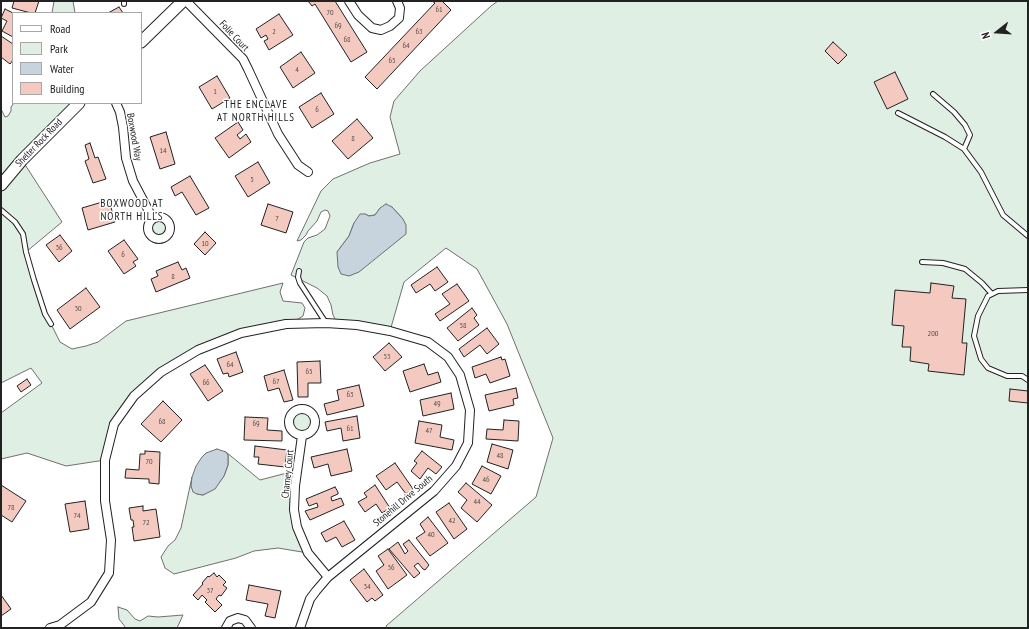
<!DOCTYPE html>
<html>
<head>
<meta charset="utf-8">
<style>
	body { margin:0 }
	#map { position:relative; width:1029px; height:629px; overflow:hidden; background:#fff; font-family:"PT Sans Narrow",sans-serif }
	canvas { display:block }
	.frame { position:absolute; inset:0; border:2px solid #222; pointer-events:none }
	.legend { position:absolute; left:12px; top:12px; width:130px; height:92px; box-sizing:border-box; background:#fff; border:1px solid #a7a7a7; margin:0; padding:5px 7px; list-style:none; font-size:12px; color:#222 }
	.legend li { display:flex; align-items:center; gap:8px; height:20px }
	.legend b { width:20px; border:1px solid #a7a7a7 }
	.north { position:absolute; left:977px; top:12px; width:40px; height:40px; -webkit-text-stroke:3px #fff; paint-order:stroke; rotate:253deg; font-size:11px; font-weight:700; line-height:16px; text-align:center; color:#222 }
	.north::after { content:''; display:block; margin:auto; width:14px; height:18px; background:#222; clip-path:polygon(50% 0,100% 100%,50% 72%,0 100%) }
</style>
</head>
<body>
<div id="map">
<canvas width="1029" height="629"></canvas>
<div class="frame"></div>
<ul class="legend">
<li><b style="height:5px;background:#fff"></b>Road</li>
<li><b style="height:11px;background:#e0efe3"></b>Park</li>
<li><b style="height:11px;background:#c7d3dd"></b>Water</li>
<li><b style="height:11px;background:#f3c9c0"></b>Building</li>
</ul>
<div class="north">N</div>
</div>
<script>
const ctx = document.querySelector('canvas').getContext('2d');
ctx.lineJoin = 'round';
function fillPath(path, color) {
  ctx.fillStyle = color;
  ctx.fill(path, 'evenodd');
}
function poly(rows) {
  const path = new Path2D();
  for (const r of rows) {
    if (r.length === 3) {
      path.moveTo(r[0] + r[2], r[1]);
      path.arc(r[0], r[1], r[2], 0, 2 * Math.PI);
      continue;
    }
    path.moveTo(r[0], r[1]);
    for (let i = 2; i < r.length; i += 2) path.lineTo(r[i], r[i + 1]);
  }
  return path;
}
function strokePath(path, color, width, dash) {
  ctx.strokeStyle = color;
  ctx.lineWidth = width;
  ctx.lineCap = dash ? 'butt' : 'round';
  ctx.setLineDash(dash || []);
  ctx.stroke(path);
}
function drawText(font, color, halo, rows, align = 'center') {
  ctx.font = font + ' "PT Sans Narrow",sans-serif';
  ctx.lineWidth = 3;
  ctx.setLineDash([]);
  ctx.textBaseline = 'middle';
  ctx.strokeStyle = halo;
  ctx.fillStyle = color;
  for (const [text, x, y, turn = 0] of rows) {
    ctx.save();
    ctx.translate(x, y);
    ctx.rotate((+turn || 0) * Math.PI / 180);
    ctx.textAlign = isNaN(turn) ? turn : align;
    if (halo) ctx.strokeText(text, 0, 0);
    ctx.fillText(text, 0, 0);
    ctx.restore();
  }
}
const green = poly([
	[54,1,73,1,75,13,52,13,54,1],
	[498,1,1028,1,1028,628,387,628,386,626,536,497,553,438,507,324,477,269,446,248,404,282,390,331,337,323,333,315,331,305,327,296,317,288,291,275,304,242,308,238,317,235,325,229,330,216,328,211,325,210,321,212,317,221,308,231,306,235,301,240,297,241,321,191,333,179,370,163,400,154,390,117,394,101,420,71,491,6,498,1],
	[392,207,403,219,337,252,349,236,354,223,365,214,369,216,375,215,380,208,392,207],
	[14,103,79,103,22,160,62,222,26,252,34,280,51,324,60,342,72,349,86,346,98,342,126,321,283,283,280,292,283,301,302,303,305,308,303,316,293,322,198,350,134,396,114,424,105,460,66,466,27,453,1,459,1,413,42,383,31,368,1,383,1,109,5,117,8,116,11,111,11,107,14,103],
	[159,228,11],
	[302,422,13],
	[226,452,260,480,283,474,297,473,294,510,308,553,278,548,254,551,236,558,174,574,165,568,161,557,168,546,175,540,181,528,192,477,191,487,197,494,203,495,214,489,224,476,228,465,228,455,226,452],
	[118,607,127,610,135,619,140,621,148,616,158,617,183,615,177,628,126,628,119,619,118,607]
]);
const water = poly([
	[386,204,392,207,403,219,406,225,406,234,359,272,349,276,341,274,338,267,337,252,349,236,354,223,360,214,365,214,369,216,375,215,380,208,386,204],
	[217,449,226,452,228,455,228,465,224,476,215,489,203,495,197,494,193,492,191,486,192,477,196,466,202,457,206,453,217,449]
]);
const building = poly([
	[14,1,39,1,35,13,31,13,12,8,14,1],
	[308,1,335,1,367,52,351,62,315,4,312,6,308,1],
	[432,1,442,1,451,10,377,89,365,77,435,3,432,1],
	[119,7,123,13,108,13,119,7],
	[5,9,13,13,13,37,2,31,7,21,1,18,5,9],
	[279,14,293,35,269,50,264,41,268,39,266,35,261,38,256,29,279,14],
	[1,36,13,44,13,60,10,64,1,57,1,36],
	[833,42,847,55,838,64,825,51,833,42],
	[301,52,315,73,293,88,280,67,301,52],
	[895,72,908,99,887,109,874,82,895,72],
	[217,76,230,98,212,109,199,87,217,76],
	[321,93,334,114,312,128,299,107,321,93],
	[357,119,373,138,348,159,332,141,357,119],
	[238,122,243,130,237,135,240,139,246,134,251,142,229,158,215,138,238,122],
	[166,132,175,164,160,169,150,137,166,132],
	[90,143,95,158,98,157,106,179,93,183,85,161,89,159,85,145,90,143],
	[258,162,270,183,248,197,235,176,258,162],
	[190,176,209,208,196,215,182,192,175,196,171,187,190,176],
	[109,200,115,222,88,230,82,208,109,200],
	[268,204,293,212,286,233,261,225,268,204],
	[205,232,216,243,205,255,194,244,205,232],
	[60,235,72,251,59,262,46,245,60,235],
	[124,240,138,259,133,262,136,266,124,274,108,251,124,240],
	[178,262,182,270,186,268,190,278,156,292,151,279,158,276,156,271,178,262],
	[437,267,448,282,435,291,430,284,416,293,411,285,437,267],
	[931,283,954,286,952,298,966,299,962,343,967,343,964,375,928,371,929,364,910,361,911,347,902,347,904,326,892,325,895,290,930,293,931,283],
	[457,284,469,301,440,321,435,314,450,304,442,294,457,284],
	[86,288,100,307,70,329,57,310,86,288],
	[472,308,477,315,474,318,479,325,458,341,447,328,472,308],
	[487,328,499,344,487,354,480,345,464,357,459,349,487,328],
	[389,343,402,357,385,371,373,357,389,343],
	[236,352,243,372,229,377,228,373,223,374,217,359,236,352],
	[501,357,502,360,505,359,510,376,490,383,486,374,475,378,472,367,501,357],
	[320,361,321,383,308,383,308,397,298,397,297,362,320,361],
	[424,364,428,375,438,372,441,382,410,392,403,371,424,364],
	[205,365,223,391,208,401,190,374,205,365],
	[284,370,293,400,284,402,279,388,268,391,264,376,284,370],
	[27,379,31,385,21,392,17,386,27,379],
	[359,385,364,406,327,415,324,404,339,400,337,390,359,385],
	[516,388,518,398,513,399,514,405,489,411,485,395,516,388],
	[1010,389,1028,391,1028,403,1009,401,1010,389],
	[451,393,454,409,423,416,420,400,451,393],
	[163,401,182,420,161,442,141,424,163,401],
	[357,416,360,438,343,441,341,428,327,431,325,422,357,416],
	[245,417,268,418,267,430,282,431,282,441,244,440,245,417],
	[504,420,519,421,518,441,486,439,487,429,503,430,504,420],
	[419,421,442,425,440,437,454,440,452,450,415,443,419,421],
	[492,444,513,450,508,469,487,462,492,444],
	[255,446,287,450,285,467,258,464,259,457,254,457,255,446],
	[347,449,352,471,331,476,328,464,314,468,311,457,347,449],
	[145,451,160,452,159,484,149,483,149,479,125,478,126,469,139,470,140,454,145,454,145,451],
	[422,451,442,467,436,474,428,468,420,479,411,471,417,463,414,461,422,451],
	[395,463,413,489,406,494,397,482,386,490,376,476,395,463],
	[482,466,501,476,491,494,472,484,482,466],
	[466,483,492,505,477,522,461,508,467,500,458,492,466,483],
	[1,485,26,501,12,522,1,515,1,485],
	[375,485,390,508,382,513,376,504,365,512,358,502,367,497,364,493,375,485],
	[335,487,338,492,338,494,331,497,332,501,341,498,344,505,310,520,305,511,318,507,317,503,309,506,306,499,335,487],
	[85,501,89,529,70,532,65,504,85,501],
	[449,503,467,529,454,539,436,512,449,503],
	[143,506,143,511,156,509,160,537,134,541,132,527,134,527,133,520,131,520,129,508,143,506],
	[428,517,448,543,430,556,416,538,425,532,420,524,428,517],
	[344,521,355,540,342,547,336,537,326,542,321,533,344,521],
	[409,540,429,565,425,570,423,569,418,563,414,566,420,573,414,578,389,549,398,542,405,554,408,551,403,544,409,540],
	[388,549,407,575,388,589,376,571,384,565,378,556,388,549],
	[364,569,383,595,375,601,372,598,367,602,350,580,364,569],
	[214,573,217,577,219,575,226,582,223,585,227,588,221,596,219,595,216,599,222,605,215,612,205,602,207,600,202,595,198,600,193,595,203,584,202,583,208,576,209,577,214,573],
	[249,585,281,591,275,618,265,616,268,604,246,600,249,585],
	[1,595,11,609,1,616,1,595]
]);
const lane = poly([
	[124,1,124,4],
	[933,94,954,112,965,125,970,135,964,149,981,172,1003,215,1028,236],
	[898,113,945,137,964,149],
	[1,210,15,222,23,234,26,252,34,280,45,314,51,324],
	[922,262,943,263,965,269,982,283,992,294],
	[299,271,298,277,300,283,326,323],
	[1028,290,998,291,988,296,978,316,974,336,981,359,988,368,1007,376,1022,376,1028,380]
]);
const street = poly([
	[186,1,243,59,248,69,278,134,298,165,308,172],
	[349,1,358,15,372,28,381,30,390,26,399,18,400,8,397,1],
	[116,103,120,112,123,127,126,158,133,181,153,219],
	[159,228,11],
	[302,422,13],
	[302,436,295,486,294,510,297,527,308,553,328,577],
	[50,628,60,625,91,602,109,573,111,540,105,501,105,460,114,424,134,396,161,372,198,350,241,333,286,324,326,323,357,325,390,331,428,342,448,357,460,375,470,410,468,443,456,466,434,491,328,577,316,591,310,599,300,628],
	[226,628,230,621,238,618,245,620,251,628]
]);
const secondary = poly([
	[141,42,183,1],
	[1,185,22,160,79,103]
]);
const numberNames = [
	["61",439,10],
	["70",330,13],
	["69",338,26],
	["2",274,32],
	["63",419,32],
	["68",347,40],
	["64",406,46],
	["65",392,61],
	["4",297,70],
	["1",215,92],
	["6",317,110],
	["8",353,139],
	["14",163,151],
	["5",252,180],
	["7",277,219],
	["10",205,244],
	["36",59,248],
	["6",123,255],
	["8",173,277],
	["30",78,309],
	["58",463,326],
	["200",933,334],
	["53",387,357],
	["64",230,365],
	["65",309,372],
	["67",276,382],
	["66",206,383],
	["63",350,395],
	["49",437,404],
	["68",162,422],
	["69",256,424],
	["61",350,429],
	["47",429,431],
	["48",500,456],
	["70",149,462],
	["46",486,480],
	["44",477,502],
	["78",11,508],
	["74",77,516],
	["42",452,521],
	["72",146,523],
	["40",431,535],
	["36",391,568],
	["34",367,587],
	["37",210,591]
];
const streetNames = [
	["Folie Court",234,36,47],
	["Boxwood Way",134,137,80],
	["Shelter Rock Road",39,143,-46],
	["Charney Court",288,474,-84],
	["Stonehill Drive South",403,501,-40]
];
const neighbourhoodNames = [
	["THE ENCLAVE",256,105],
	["AT NORTH HILLS",256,118],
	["BOXWOOD AT",132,204],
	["NORTH HILLS",132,217]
];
fillPath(green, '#e0efe3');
strokePath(green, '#6f6f6f', 1);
fillPath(water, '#c7d3dd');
strokePath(water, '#6f6f6f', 1);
fillPath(building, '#f3c9c0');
strokePath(building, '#222', 1);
strokePath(lane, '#222', 6);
strokePath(street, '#222', 10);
strokePath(secondary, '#222', 13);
strokePath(lane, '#fff', 4);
strokePath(street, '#fff', 8);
strokePath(secondary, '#fff', 11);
drawText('8px', '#564c4a', null, numberNames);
drawText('10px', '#222', '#fff', streetNames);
ctx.letterSpacing = '1px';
drawText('11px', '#222', '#fff', neighbourhoodNames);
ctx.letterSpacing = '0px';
</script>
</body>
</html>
